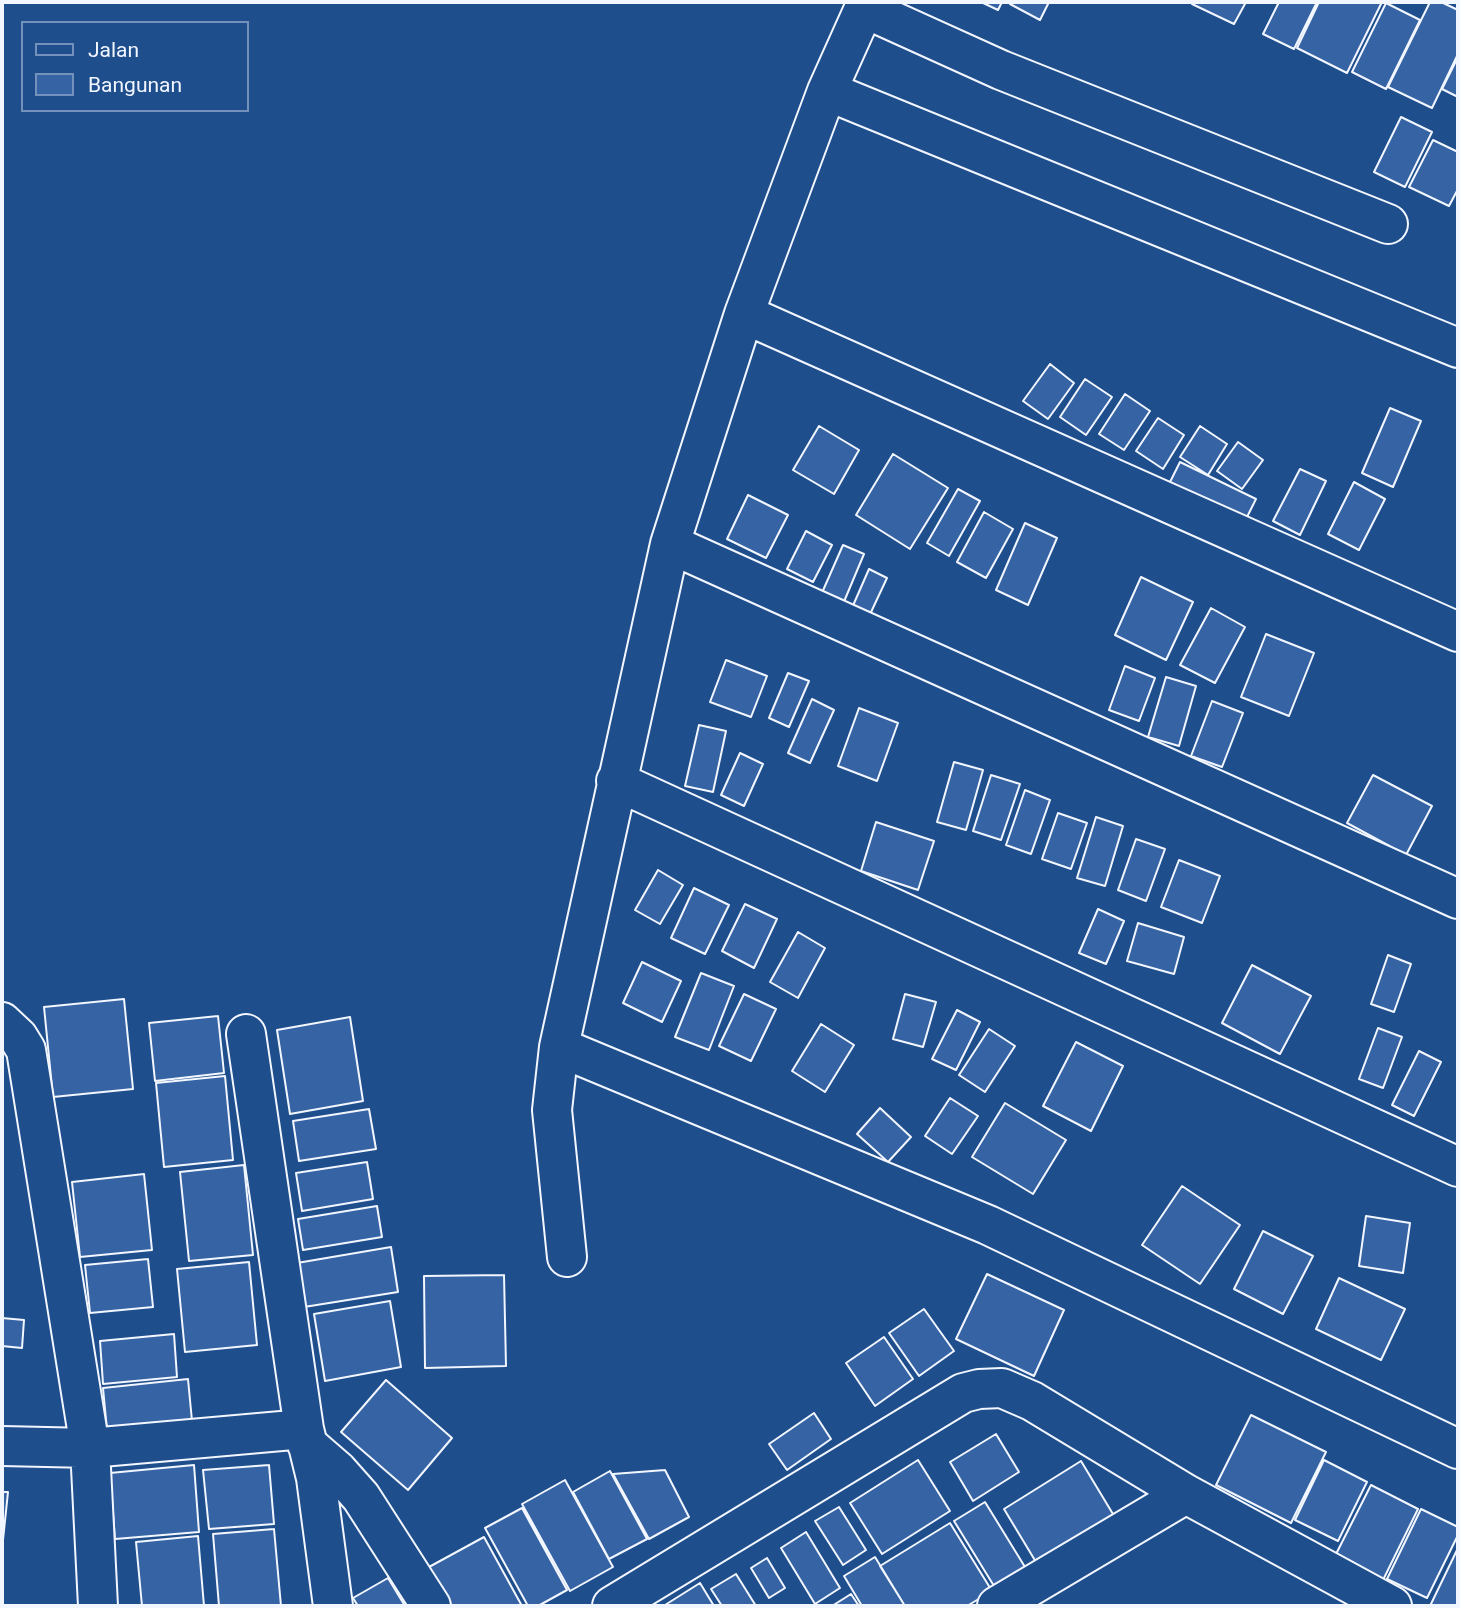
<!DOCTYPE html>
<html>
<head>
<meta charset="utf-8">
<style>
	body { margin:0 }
	#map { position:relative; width:1460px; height:1608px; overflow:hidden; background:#1f4e8c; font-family:Roboto,sans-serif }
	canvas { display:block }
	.frame { position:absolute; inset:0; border:4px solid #f2f6ff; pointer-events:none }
	.legend { position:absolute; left:21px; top:21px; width:228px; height:91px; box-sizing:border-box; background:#1f4e8c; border:2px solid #7391ba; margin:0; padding:9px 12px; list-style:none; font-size:21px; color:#f2f6ff }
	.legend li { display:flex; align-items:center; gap:14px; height:35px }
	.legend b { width:35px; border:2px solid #7391ba }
</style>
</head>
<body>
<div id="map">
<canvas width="1460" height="1608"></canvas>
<div class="frame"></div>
<ul class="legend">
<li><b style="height:9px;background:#1f4e8c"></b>Jalan</li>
<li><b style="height:19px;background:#3563a3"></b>Bangunan</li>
</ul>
</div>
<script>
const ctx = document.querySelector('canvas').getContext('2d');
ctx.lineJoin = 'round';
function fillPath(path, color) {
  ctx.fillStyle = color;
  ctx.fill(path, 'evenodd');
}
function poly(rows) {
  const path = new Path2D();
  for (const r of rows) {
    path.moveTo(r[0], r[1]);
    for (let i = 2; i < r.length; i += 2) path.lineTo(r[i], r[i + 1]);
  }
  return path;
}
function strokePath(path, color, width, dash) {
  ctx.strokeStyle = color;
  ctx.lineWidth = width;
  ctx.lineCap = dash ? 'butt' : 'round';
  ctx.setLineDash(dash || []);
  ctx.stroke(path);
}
const building = poly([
	[981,2,1002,2,998,10,981,2],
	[1011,2,1049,2,1040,20,1010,4,1011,2],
	[1193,2,1246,2,1234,24,1192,4,1193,2],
	[1279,2,1317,2,1294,49,1263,34,1279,2],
	[1319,2,1382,2,1347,73,1297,48,1319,2],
	[1430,2,1441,2,1458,10,1458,54,1432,108,1388,87,1430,2],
	[1386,3,1420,20,1386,89,1352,72,1386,3],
	[1458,57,1458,97,1442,89,1458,57],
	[1401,117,1432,132,1405,187,1374,172,1401,117],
	[1433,140,1458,152,1458,189,1449,206,1409,187,1433,140],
	[1050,364,1074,383,1048,419,1023,401,1050,364],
	[1085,379,1112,397,1086,435,1060,417,1085,379],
	[1125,394,1150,411,1124,450,1099,434,1125,394],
	[1390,408,1421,421,1393,487,1362,473,1390,408],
	[1158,418,1184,435,1163,469,1136,451,1158,418],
	[819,426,859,450,834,494,793,470,819,426],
	[1200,426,1227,444,1208,475,1180,457,1200,426],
	[1238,442,1263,460,1242,489,1217,471,1238,442],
	[893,454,948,488,910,549,856,515,893,454],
	[1180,462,1256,499,1242,527,1166,490,1180,462],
	[1300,469,1326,481,1300,535,1273,521,1300,469],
	[1354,482,1385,499,1359,550,1328,534,1354,482],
	[958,489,980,501,949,556,927,543,958,489],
	[748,495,788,515,766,558,727,539,748,495],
	[984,512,1013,529,986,578,957,562,984,512],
	[1025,523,1057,538,1028,605,996,590,1025,523],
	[806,531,832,545,813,582,787,569,806,531],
	[843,545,864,554,843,604,821,595,843,545],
	[869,569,887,578,865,625,848,617,869,569],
	[1141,577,1193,602,1166,660,1115,635,1141,577],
	[1211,608,1245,627,1215,683,1180,665,1211,608],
	[1266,634,1314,653,1289,716,1241,697,1266,634],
	[726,660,767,676,751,717,710,702,726,660],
	[1125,666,1155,678,1139,721,1109,710,1125,666],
	[788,673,809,681,789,727,769,718,788,673],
	[1166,677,1196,686,1179,746,1148,737,1166,677],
	[812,699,834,710,810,763,788,753,812,699],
	[1212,701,1243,713,1222,767,1191,756,1212,701],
	[859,708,898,723,877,781,838,766,859,708],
	[699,725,726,731,713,792,685,786,699,725],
	[740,753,763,764,744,806,721,795,740,753],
	[954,762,983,770,966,830,937,822,954,762],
	[991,775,1020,784,1001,840,973,831,991,775],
	[1373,775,1432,806,1406,855,1347,823,1373,775],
	[1025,790,1050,800,1031,854,1006,845,1025,790],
	[1058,813,1087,823,1071,869,1042,859,1058,813],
	[1096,817,1123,826,1105,886,1077,878,1096,817],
	[876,822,934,841,918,890,861,871,876,822],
	[1136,839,1165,849,1146,901,1118,890,1136,839],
	[1179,860,1220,876,1202,923,1161,907,1179,860],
	[658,870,683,885,660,924,635,910,658,870],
	[694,888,729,905,705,954,671,938,694,888],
	[745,904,777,919,754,968,722,951,745,904],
	[1098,909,1124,921,1106,964,1079,953,1098,909],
	[1138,923,1184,937,1174,974,1127,961,1138,923],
	[798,932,825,948,798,998,770,982,798,932],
	[1388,955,1411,964,1394,1012,1371,1004,1388,955],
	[642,962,681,981,662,1022,623,1003,642,962],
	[1252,965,1311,996,1280,1054,1222,1023,1252,965],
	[701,973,734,986,709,1050,675,1037,701,973],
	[744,994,776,1009,751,1061,719,1046,744,994],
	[905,994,936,1002,923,1047,893,1039,905,994],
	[124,999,133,1089,53,1097,44,1007,124,999],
	[957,1010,980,1022,956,1070,932,1059,957,1010],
	[218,1016,224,1073,155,1081,149,1023,218,1016],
	[350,1017,363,1101,290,1114,277,1030,350,1017],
	[821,1024,854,1045,825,1092,792,1071,821,1024],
	[1378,1028,1402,1037,1383,1088,1359,1079,1378,1028],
	[989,1029,1015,1046,985,1092,959,1075,989,1029],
	[1076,1042,1123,1066,1091,1131,1043,1106,1076,1042],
	[1419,1051,1441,1062,1414,1116,1392,1105,1419,1051],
	[225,1076,233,1160,164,1167,156,1083,225,1076],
	[950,1098,978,1116,952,1154,925,1136,950,1098],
	[1005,1103,1066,1140,1033,1194,972,1157,1005,1103],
	[880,1108,911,1137,888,1162,857,1134,880,1108],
	[369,1109,376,1149,299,1161,293,1121,369,1109],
	[367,1162,373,1199,302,1211,296,1173,367,1162],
	[244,1165,253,1255,189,1261,180,1172,244,1165],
	[144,1174,152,1250,80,1257,72,1182,144,1174],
	[1182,1186,1240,1225,1200,1284,1142,1245,1182,1186],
	[377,1206,382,1237,303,1250,298,1219,377,1206],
	[1366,1216,1410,1223,1403,1273,1359,1266,1366,1216],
	[1263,1231,1313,1256,1283,1314,1234,1289,1263,1231],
	[391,1247,398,1292,304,1307,297,1263,391,1247],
	[148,1259,153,1307,90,1313,85,1265,148,1259],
	[249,1262,257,1345,185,1352,177,1269,249,1262],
	[987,1274,1064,1310,1034,1376,956,1339,987,1274],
	[504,1275,506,1366,425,1368,424,1276,504,1275],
	[1339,1278,1405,1309,1381,1360,1316,1329,1339,1278],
	[390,1301,401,1367,325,1381,314,1314,390,1301],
	[924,1309,954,1351,919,1376,889,1333,924,1309],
	[2,1318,24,1320,22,1348,2,1346,2,1318],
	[174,1334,177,1377,103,1384,100,1341,174,1334],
	[884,1337,913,1379,875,1406,846,1363,884,1337],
	[188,1379,192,1421,107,1430,103,1388,188,1379],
	[386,1380,452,1438,408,1490,341,1432,386,1380],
	[814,1413,831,1439,787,1470,769,1444,814,1413],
	[1251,1415,1326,1452,1291,1523,1216,1485,1251,1415],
	[996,1434,1019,1472,973,1501,950,1462,996,1434],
	[918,1460,950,1511,882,1554,850,1503,918,1460],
	[1324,1460,1367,1482,1338,1541,1295,1520,1324,1460],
	[1081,1461,1119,1524,1042,1572,1004,1509,1081,1461],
	[194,1465,199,1532,115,1539,110,1473,194,1465],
	[269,1465,274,1524,209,1529,203,1470,269,1465],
	[665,1470,689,1517,649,1539,613,1474,665,1470],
	[610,1471,647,1539,609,1559,573,1492,610,1471],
	[565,1480,613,1567,570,1591,522,1504,565,1480],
	[1371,1485,1418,1509,1383,1580,1335,1556,1371,1485],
	[2,1492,8,1492,3,1540,2,1539,2,1492],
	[985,1502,1025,1567,994,1586,954,1521,985,1502],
	[839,1507,866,1550,843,1565,815,1521,839,1507],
	[522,1508,567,1590,538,1606,528,1606,485,1528,522,1508],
	[1421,1509,1458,1527,1458,1535,1427,1598,1387,1579,1421,1509],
	[950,1523,992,1591,967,1606,905,1606,880,1566,950,1523],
	[274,1529,281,1606,219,1606,213,1534,274,1529],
	[806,1532,840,1588,815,1604,781,1548,806,1532],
	[198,1536,204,1606,142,1606,136,1542,198,1536],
	[484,1537,522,1606,451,1606,429,1567,484,1537],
	[1458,1548,1458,1606,1430,1606,1458,1548],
	[875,1557,905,1606,862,1606,844,1576,875,1557],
	[767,1558,785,1588,769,1598,751,1568,767,1558],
	[736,1574,756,1606,722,1606,711,1589,736,1574],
	[388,1578,405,1606,358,1606,353,1598,388,1578],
	[700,1583,714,1606,665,1606,665,1605,700,1583],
	[851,1594,859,1606,832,1606,851,1594]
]);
const minor = poly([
	[864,8,1001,70,1388,224],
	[827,91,1458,348],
	[744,314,1458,632],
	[670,544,1458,899],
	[616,781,1458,1167],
	[2,1022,18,1037,26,1050,90,1448,98,1606],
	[246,1034,304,1429,316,1478,333,1606],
	[559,1047,988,1225,1458,1449],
	[567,1257,552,1110,559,1047,670,544,744,314,827,91,867,2],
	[307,1444,337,1470,361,1497,431,1606],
	[2,1446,90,1448,304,1429],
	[612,1606,963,1393,979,1389,1002,1388,1032,1401,1186,1494,1392,1606],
	[997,1606,1186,1494]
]);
fillPath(building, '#3563a3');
strokePath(building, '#f2f6ff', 2);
strokePath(minor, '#f2f6ff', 42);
strokePath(minor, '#1f4e8c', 38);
</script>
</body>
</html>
